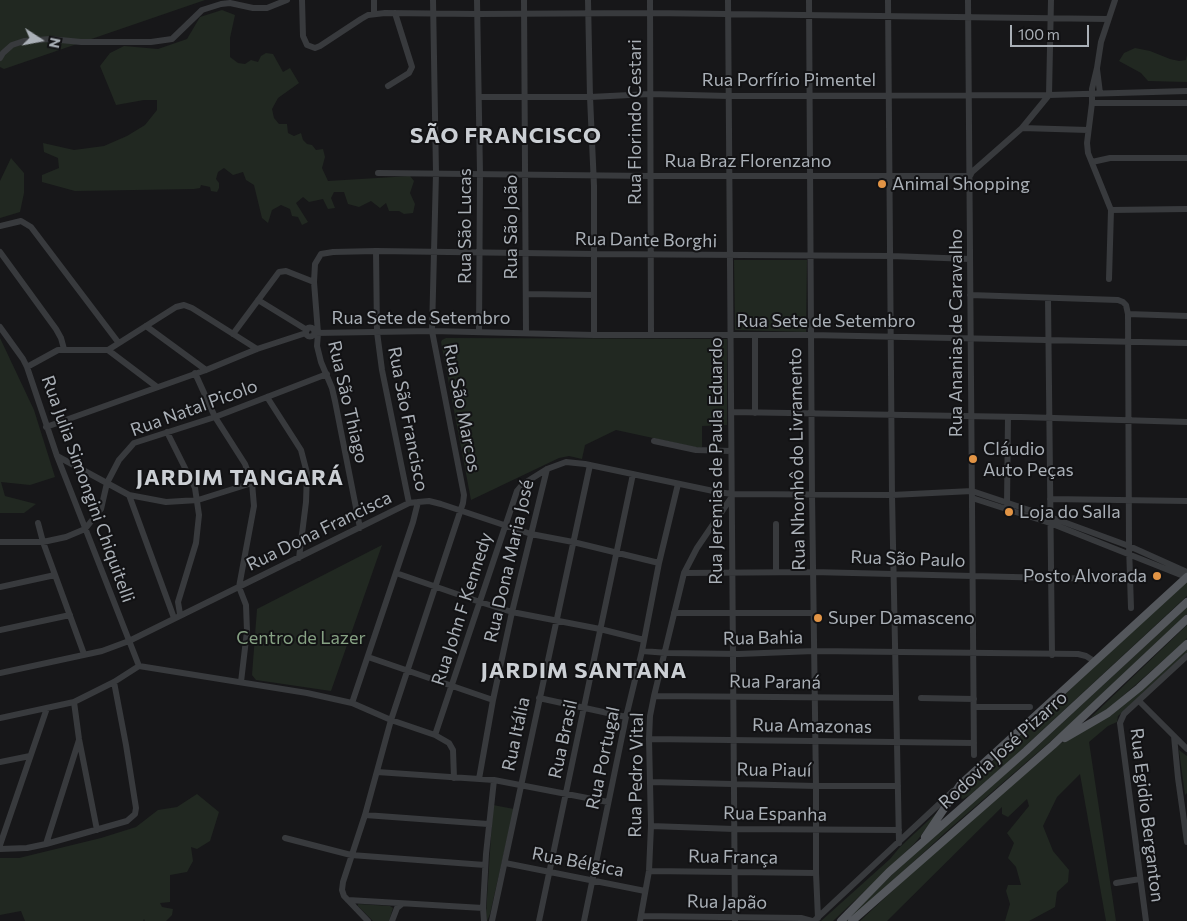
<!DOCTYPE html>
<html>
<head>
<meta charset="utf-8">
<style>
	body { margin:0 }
	#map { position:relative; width:1187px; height:921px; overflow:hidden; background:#171719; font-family:Commissioner,sans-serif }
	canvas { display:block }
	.north { position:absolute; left:15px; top:15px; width:50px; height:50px; -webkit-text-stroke:4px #121214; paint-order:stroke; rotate:101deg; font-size:14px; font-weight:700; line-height:20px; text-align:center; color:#aab0b7 }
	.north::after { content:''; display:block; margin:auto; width:18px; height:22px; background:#aab0b7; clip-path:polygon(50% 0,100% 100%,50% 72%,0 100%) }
	.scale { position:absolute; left:1010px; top:25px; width:79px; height:22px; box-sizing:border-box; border:2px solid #aab0b7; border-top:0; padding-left:6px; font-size:15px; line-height:18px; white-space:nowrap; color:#aab0b7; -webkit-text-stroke:4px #121214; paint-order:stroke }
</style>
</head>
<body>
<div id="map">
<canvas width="1187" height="921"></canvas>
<div class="north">N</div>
<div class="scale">100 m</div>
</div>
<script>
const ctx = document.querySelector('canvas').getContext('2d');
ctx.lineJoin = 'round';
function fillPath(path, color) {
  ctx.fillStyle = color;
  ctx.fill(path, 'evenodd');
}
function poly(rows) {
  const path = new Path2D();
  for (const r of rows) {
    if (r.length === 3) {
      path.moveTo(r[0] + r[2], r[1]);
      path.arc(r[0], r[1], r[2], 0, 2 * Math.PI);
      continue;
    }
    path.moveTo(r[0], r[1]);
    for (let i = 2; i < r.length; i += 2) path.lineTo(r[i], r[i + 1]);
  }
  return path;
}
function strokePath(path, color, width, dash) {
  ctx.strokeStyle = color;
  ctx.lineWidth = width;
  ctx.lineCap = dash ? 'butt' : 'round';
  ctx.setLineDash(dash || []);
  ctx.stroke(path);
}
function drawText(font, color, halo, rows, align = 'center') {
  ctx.font = font + ' Commissioner,sans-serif';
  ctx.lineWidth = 4;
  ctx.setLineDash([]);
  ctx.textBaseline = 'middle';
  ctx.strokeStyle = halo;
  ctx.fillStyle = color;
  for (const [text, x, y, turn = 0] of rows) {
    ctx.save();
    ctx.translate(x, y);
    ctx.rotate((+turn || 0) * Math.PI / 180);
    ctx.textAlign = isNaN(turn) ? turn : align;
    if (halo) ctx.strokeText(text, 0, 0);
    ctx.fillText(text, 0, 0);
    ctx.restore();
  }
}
const green = poly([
	[0,0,205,0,4,69,0,67],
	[222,10,235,15,230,38,230,57,238,63,245,64,251,60,258,62,261,56,266,53,273,54,283,72,290,68,299,83,278,98,272,109,274,118,279,124,287,124,288,133,294,136,301,133,303,140,307,144,312,145,316,150,323,149,325,157,322,168,328,181,410,176,414,181,410,193,415,204,413,213,404,214,399,211,389,211,386,203,380,208,371,201,359,207,348,204,344,192,334,192,331,198,335,208,328,209,323,199,309,202,303,197,296,203,308,222,302,225,298,217,292,216,290,209,281,205,272,210,268,223,262,218,254,185,246,180,243,172,233,175,224,168,218,172,216,179,219,183,219,188,217,192,211,191,210,187,201,185,200,188,194,189,75,191,42,182,42,175,59,168,58,158,44,152,43,143,74,150,104,146,127,136,145,125,157,110,157,100,144,100,116,105,100,66,110,53,124,46,158,49,187,39,200,17],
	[1135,48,1150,51,1170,59,1179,61,1186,60,1187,55,1187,82,1148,81,1141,73,1119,61,1124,53],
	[11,158,24,173,24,193,20,212,0,218,0,181],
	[734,260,807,260,806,332,735,330],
	[0,338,34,410,55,477,30,485,1,482,5,496,36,504,24,513,0,513],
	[446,338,727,339,727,425,702,426,702,447,699,448,616,430,585,445,582,459,569,456,559,458,471,500,441,342,442,340],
	[382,545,331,691,256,680,252,675,257,609],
	[1187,581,1187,596,1005,765,970,795,963,799,958,797,965,787],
	[1187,607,1187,614,1066,728,947,831,857,914,848,921,845,921,854,910,937,833,1033,750],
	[1187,625,1187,638,1184,642,1107,710,1090,718],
	[1187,647,1187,654,1118,716,1117,722,1108,726,1089,742,1116,921,1106,921,1080,774,1057,797,1043,826,1053,851,1069,870,1068,882,1057,892,1055,907,1029,921,1005,921,1010,904,1006,891,1008,885,1021,885,1016,867,1008,858,1014,843,1007,833,1029,806,1027,799,1008,817,1002,814,1002,807,887,921,860,921,918,867,1053,748,1112,713],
	[1179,750,1187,756,1187,793,1185,795],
	[197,794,219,812,210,841,197,849,191,847,193,861,187,872,170,875,170,902,160,903,162,907,173,909,172,915,166,921,145,921,144,919,143,921,25,921,21,911,0,915,0,858,19,858,101,838,136,827,158,810,177,807],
	[493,805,514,809,490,914,487,921,486,914],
	[944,806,915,843,867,889,833,921,821,921,890,859,900,847],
	[358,904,390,906,393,908,389,921,373,921,358,906]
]);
const minor = poly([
	[302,0,303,36,307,45,315,48,320,46,361,19,368,15,385,13,478,14,650,13,1108,19],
	[477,0,480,173,479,332],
	[524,0,526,333],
	[588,0,590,97,594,186,594,335],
	[650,0,651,335],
	[728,0,735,921],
	[809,0,812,494,816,786,816,873,818,918],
	[888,0,892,495,899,843],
	[968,0,974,755],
	[374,14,374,0],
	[0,58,3,53,12,45,24,41,50,39,81,42,151,42,172,39,202,10,221,4,230,3,253,8,267,8,287,0],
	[1097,69,1100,93],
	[388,86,409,73,412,67,395,13],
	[479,97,590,97,650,94,728,96,1049,95,1187,91],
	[1092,103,1187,103],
	[1022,128,1088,130],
	[1092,162,1110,158,1187,158],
	[378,173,650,176,970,176,972,172,1022,128,1049,95,1051,0],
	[1111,210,1187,209],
	[0,226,21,221,31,227,118,342],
	[376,251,377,332,382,370,409,503],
	[0,252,56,329,61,338,64,349],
	[1109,279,1111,210,1088,153,1087,143,1092,103,1092,89,1097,68,1101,42,1115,0],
	[526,294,594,295],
	[970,295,1118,300,1123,302,1126,305,1128,314,1129,546,1131,608],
	[1048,298,1052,655],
	[258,300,307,330],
	[1128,314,1187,316],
	[146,326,206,370],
	[0,327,23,359,27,367,57,456,139,666],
	[310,332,4.5],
	[315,333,432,331,594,335,811,335,1187,343],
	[233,334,279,272,286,271,314,282],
	[755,336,755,413],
	[108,350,176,307,184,305,192,308,257,349],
	[27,367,58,350,108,350,157,387],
	[195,373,215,417,245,464,252,483,254,506,239,587,246,605,247,631,241,682],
	[267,397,301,450,307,473,306,502,299,558],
	[731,412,1021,417,1187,422],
	[46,427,206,370,257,349,306,333],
	[167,432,195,488,199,515,196,543,178,602,180,614],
	[654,441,696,450,731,451],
	[57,456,129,495,166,502,198,500,252,483],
	[129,495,174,618],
	[972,498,1050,523,1186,577],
	[1050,499,1187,501],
	[1007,505,1008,417],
	[38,523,43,542,84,654],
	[776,524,776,571],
	[360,528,335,401,332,388,321,362,317,346,318,333,314,282,315,264,321,254,333,252,376,251,595,254,891,256,970,259],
	[0,542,43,542,66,537,85,529,101,509,107,483,119,460,134,443,215,417,327,374],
	[396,573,480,602,512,612,600,629,644,640],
	[684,573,813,572,1052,578,1130,579],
	[0,587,55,575],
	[674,613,814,613],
	[0,630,70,615],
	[642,651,668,653,739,654,814,651,1078,654,1086,656,1094,661],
	[368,657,493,700],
	[139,666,307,693,352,703,391,720,435,735,449,743,453,750,454,778],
	[0,673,102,651,129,641,409,503,418,502,429,501,441,504,531,534,573,542,659,563],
	[654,696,896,698],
	[539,698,626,717],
	[921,698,974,699],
	[1139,701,1187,749],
	[74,702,79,739,97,830],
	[352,703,413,522,418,502],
	[974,707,1030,707],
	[0,718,74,702,114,682,139,666],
	[435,735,517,491,523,484,547,469,566,462,585,464,718,492,732,494,892,495,972,491,1050,517,1129,546,1187,572],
	[1174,736,1178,778,1187,842],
	[649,739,974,743],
	[0,762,30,756],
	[377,772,494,780,608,802],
	[479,779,493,700,512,612,547,469],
	[650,782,816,786,898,786],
	[365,815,488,824],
	[651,826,734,829,899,830],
	[285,838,351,855,485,865],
	[46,844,79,740],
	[0,845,47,708],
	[0,849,27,848,46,844,127,821,135,814,136,808,126,745,114,682],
	[505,863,645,891],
	[649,871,816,873],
	[1116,883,1140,879],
	[348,900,483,908],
	[641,916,801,918,812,921],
	[368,921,344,896,342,890,343,882,365,815,391,720,463,503,464,495,432,331,436,173,433,0],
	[392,921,397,908,402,904],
	[484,921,483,908,486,854,494,780],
	[492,921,590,465],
	[539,921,633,474],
	[584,921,626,717,642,651,659,563,678,484],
	[640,921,649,871,651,826,649,739,650,716,654,696,684,573,697,548,731,498],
	[814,921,953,791],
	[1146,921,1120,723,1124,714,1187,656]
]);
const major = poly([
	[1065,738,1108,713,1139,688,1187,644],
	[925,837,960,785,1187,577],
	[841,921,889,872,1026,751,1187,602],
	[852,921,1053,745,1187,619]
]);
const markers = [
	[882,184,5,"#e29445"],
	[973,459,5,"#e29445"],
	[1009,512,5,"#e29445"],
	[1157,576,5,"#e29445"],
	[818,618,5,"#e29445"]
];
const streetNames = [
	["Rua Porfírio Pimentel",789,80],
	["Rua Florindo Cestari",635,122,-90],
	["Rua Braz Florenzano",748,161],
	["Rua São Lucas",465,226,-90],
	["Rua São João",511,227,-90],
	["Rua Dante Borghi",646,240,1],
	["Rua Sete de Setembro",421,318],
	["Rua Sete de Setembro",826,321],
	["Rua Ananias de Caravalho",956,333,-90],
	["Rua São Thiago",348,402,77],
	["Rua Natal Picolo",194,408,-20],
	["Rua São Marcos",462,408,79],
	["Rua São Francisco",408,419,79],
	["Rua Nhonhô do Livramento",797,459,-91],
	["Rua Jeremias de Paula Eduardo",716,461,-90],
	["Rua Julia Simongini Chiquitelli",88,489,70],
	["Rua Dona Francisca",319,531,-26],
	["Rua São Paulo",908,559,2],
	["Rua Dona Maria José",509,561,-77],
	["Rua John F Kennedy",462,609,-72],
	["Rua Bahia",763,638,-1],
	["Rua Paraná",775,682,1],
	["Rua Amazonas",812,726,1],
	["Rua Itália",516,734,-78],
	["Rua Brasil",563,739,-78],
	["Rodovia José Pizarro",1003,750,-42],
	["Rua Portugal",603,758,-78],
	["Rua Piauí",774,770,1],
	["Rua Pedro Vital",636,775,-89],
	["Rua Espanha",775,814,1],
	["Rua Egidio Berganton",1147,815,83],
	["Rua França",733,857,1],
	["Rua Bélgica",578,862,11],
	["Rua Japão",727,902,1]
];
const poiNames = [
	["Animal Shopping",892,184],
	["Cláudio",983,449],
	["Auto Peças",983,470],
	["Loja do Salla",1019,512],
	["Posto Alvorada",1147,576,"right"],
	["Super Damasceno",828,618]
];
const parkNames = [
	["Centro de Lazer",301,638]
];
const districtNames = [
	["SÃO FRANCISCO",506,136],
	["JARDIM TANGARÁ",240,478],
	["JARDIM SANTANA",584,671]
];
fillPath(green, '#212821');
strokePath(minor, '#383a3d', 6);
strokePath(major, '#54575c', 8);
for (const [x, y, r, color] of markers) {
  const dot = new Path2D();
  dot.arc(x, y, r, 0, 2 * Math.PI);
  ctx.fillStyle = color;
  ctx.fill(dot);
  strokePath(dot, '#121214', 2);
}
drawText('18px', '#aab0b7', '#121214', streetNames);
drawText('18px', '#aab0b7', '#121214', poiNames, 'left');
drawText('18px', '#86a183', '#121214', parkNames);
ctx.letterSpacing = '1px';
drawText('bold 22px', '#cbcfd4', '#121214', districtNames);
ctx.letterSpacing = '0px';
</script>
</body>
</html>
